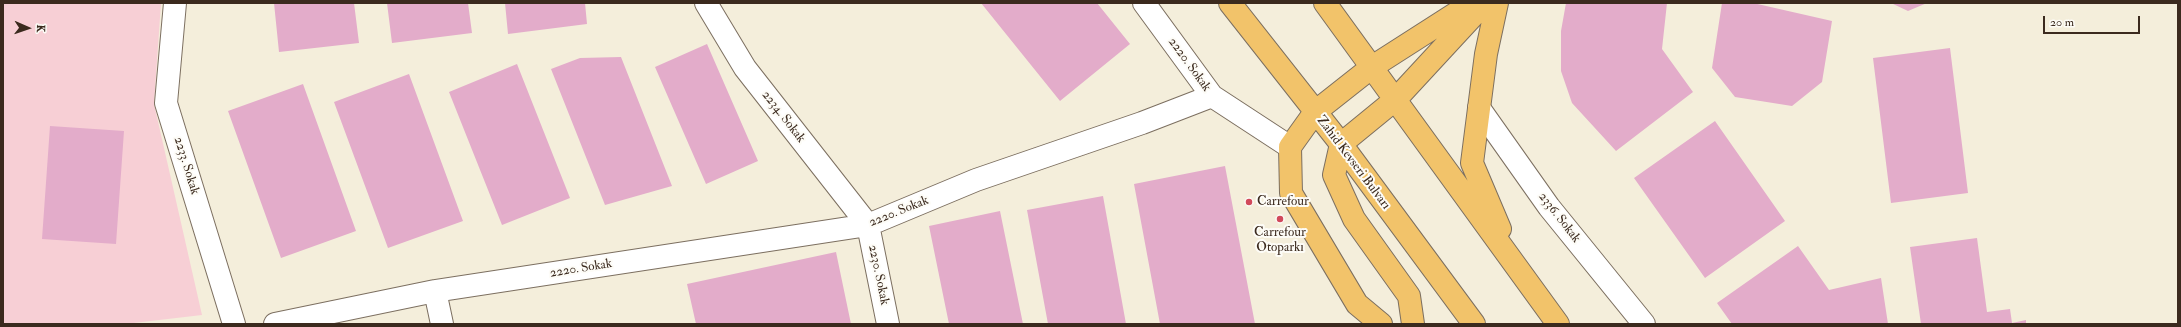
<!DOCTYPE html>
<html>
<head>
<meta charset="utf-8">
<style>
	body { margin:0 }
	#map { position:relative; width:2181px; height:327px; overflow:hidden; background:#f4eedb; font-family:"IM FELL Double Pica",serif }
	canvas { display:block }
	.frame { position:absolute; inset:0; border:4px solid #3b2a1e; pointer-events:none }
	.north { position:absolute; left:8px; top:8px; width:40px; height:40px; -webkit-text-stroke:3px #fdfcf7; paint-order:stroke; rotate:92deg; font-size:11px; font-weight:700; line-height:16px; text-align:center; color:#3b2a1e }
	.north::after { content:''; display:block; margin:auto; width:14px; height:18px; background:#3b2a1e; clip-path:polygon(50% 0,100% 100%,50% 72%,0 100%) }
	.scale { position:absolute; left:2043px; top:16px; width:97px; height:18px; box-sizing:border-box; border:2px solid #3b2a1e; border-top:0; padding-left:5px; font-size:12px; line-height:14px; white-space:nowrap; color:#3b2a1e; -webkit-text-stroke:3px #fdfcf7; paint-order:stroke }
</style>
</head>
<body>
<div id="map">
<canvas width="2181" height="327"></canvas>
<div class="frame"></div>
<div class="north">K</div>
<div class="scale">20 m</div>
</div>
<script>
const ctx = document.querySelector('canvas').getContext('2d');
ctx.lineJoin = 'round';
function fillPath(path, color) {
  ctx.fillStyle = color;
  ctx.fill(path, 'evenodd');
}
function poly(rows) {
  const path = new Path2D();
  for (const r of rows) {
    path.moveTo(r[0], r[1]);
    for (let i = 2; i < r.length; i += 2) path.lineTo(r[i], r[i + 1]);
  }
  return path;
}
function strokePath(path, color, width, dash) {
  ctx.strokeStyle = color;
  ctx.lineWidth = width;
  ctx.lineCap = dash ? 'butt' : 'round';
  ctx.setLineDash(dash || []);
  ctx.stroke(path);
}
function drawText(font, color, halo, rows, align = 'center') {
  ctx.font = font + ' "IM FELL Double Pica",serif';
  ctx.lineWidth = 4;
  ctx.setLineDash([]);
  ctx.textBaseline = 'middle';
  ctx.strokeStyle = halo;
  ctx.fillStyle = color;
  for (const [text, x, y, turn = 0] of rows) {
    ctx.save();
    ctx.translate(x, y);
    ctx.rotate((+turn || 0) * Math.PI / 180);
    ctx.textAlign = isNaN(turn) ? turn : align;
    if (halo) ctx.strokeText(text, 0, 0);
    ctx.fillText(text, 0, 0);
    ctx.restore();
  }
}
const built = poly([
	[3,3,161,3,154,104,202,315,125,324,3,324]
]);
const building = poly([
	[274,3,354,3,359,43,279,52],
	[387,3,468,3,472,33,392,43],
	[505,3,585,3,587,24,508,34],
	[981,3,1097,3,1130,44,1060,101],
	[1566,3,1667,3,1662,49,1693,92,1616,151,1572,103,1561,71,1561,31],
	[1722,3,1753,3,1832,21,1822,82,1792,106,1735,97,1712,68],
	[1891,3,1927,3,1908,11],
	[707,44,758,161,706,184,655,67],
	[1950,48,1968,193,1891,203,1873,58],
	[621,57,672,186,605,205,551,69,580,58],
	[517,64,570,198,502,225,449,92],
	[409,74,463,221,388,248,334,102],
	[303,84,356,231,281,258,228,111],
	[1715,121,1785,221,1705,278,1634,178],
	[50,126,124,131,116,244,42,239],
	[1225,166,1255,324,1160,324,1134,184],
	[1103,196,1126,324,1048,324,1027,210],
	[1000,211,1023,324,949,324,929,226],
	[1977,238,1987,312,2010,309,2012,323,2026,320,2026,324,1921,324,1910,247],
	[1798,246,1829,290,1881,278,1888,324,1732,324,1717,303],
	[836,252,851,324,696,324,687,284]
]);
const minor = poly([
	[175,3,166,103,234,324],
	[706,3,745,68,868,225,888,324],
	[1212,96,1290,147],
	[1479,108,1549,207,1644,324],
	[275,324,435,291],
	[442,324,435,291,868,225,976,180,1142,123,1212,96,1144,3]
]);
const major = poly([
	[1230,3,1341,144,1474,324],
	[1325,3,1558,324],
	[1497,3,1486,54,1472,163,1500,229],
	[1381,324,1357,304,1291,193,1290,147,1315,112,1372,67,1472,3],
	[1413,324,1409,296,1354,219,1334,175,1341,144,1396,99,1482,6]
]);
const markers = [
	[1249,202,4,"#d1495b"],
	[1280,219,4,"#d1495b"]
];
const streetNames = [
	["2220. Sokak",1189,65,54],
	["2234. Sokak",783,117,52],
	["Zahid Kevseri Bulvarı",1353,163,53],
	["2233. Sokak",186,166,73],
	["2220. Sokak",899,212,-22],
	["2336. Sokak",1559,218,52],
	["2220. Sokak",581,269,-9],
	["2230. Sokak",878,275,78]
];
const poiNames = [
	["Carrefour",1257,202],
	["Carrefour",1280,233,"center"],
	["Otoparkı",1280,248,"center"]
];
fillPath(built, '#f7cfd5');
fillPath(building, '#e3acca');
strokePath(minor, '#7c6f60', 24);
strokePath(major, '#7c6f60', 24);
strokePath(minor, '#fff', 22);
strokePath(major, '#f2c36a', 22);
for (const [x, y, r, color] of markers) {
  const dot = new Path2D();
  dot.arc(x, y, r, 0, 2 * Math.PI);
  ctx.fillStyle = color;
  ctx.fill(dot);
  strokePath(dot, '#fdfcf7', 1.5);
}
drawText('13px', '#3b2a1e', '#fdfcf7', streetNames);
drawText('13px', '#3b2a1e', '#fdfcf7', poiNames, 'left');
</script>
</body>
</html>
